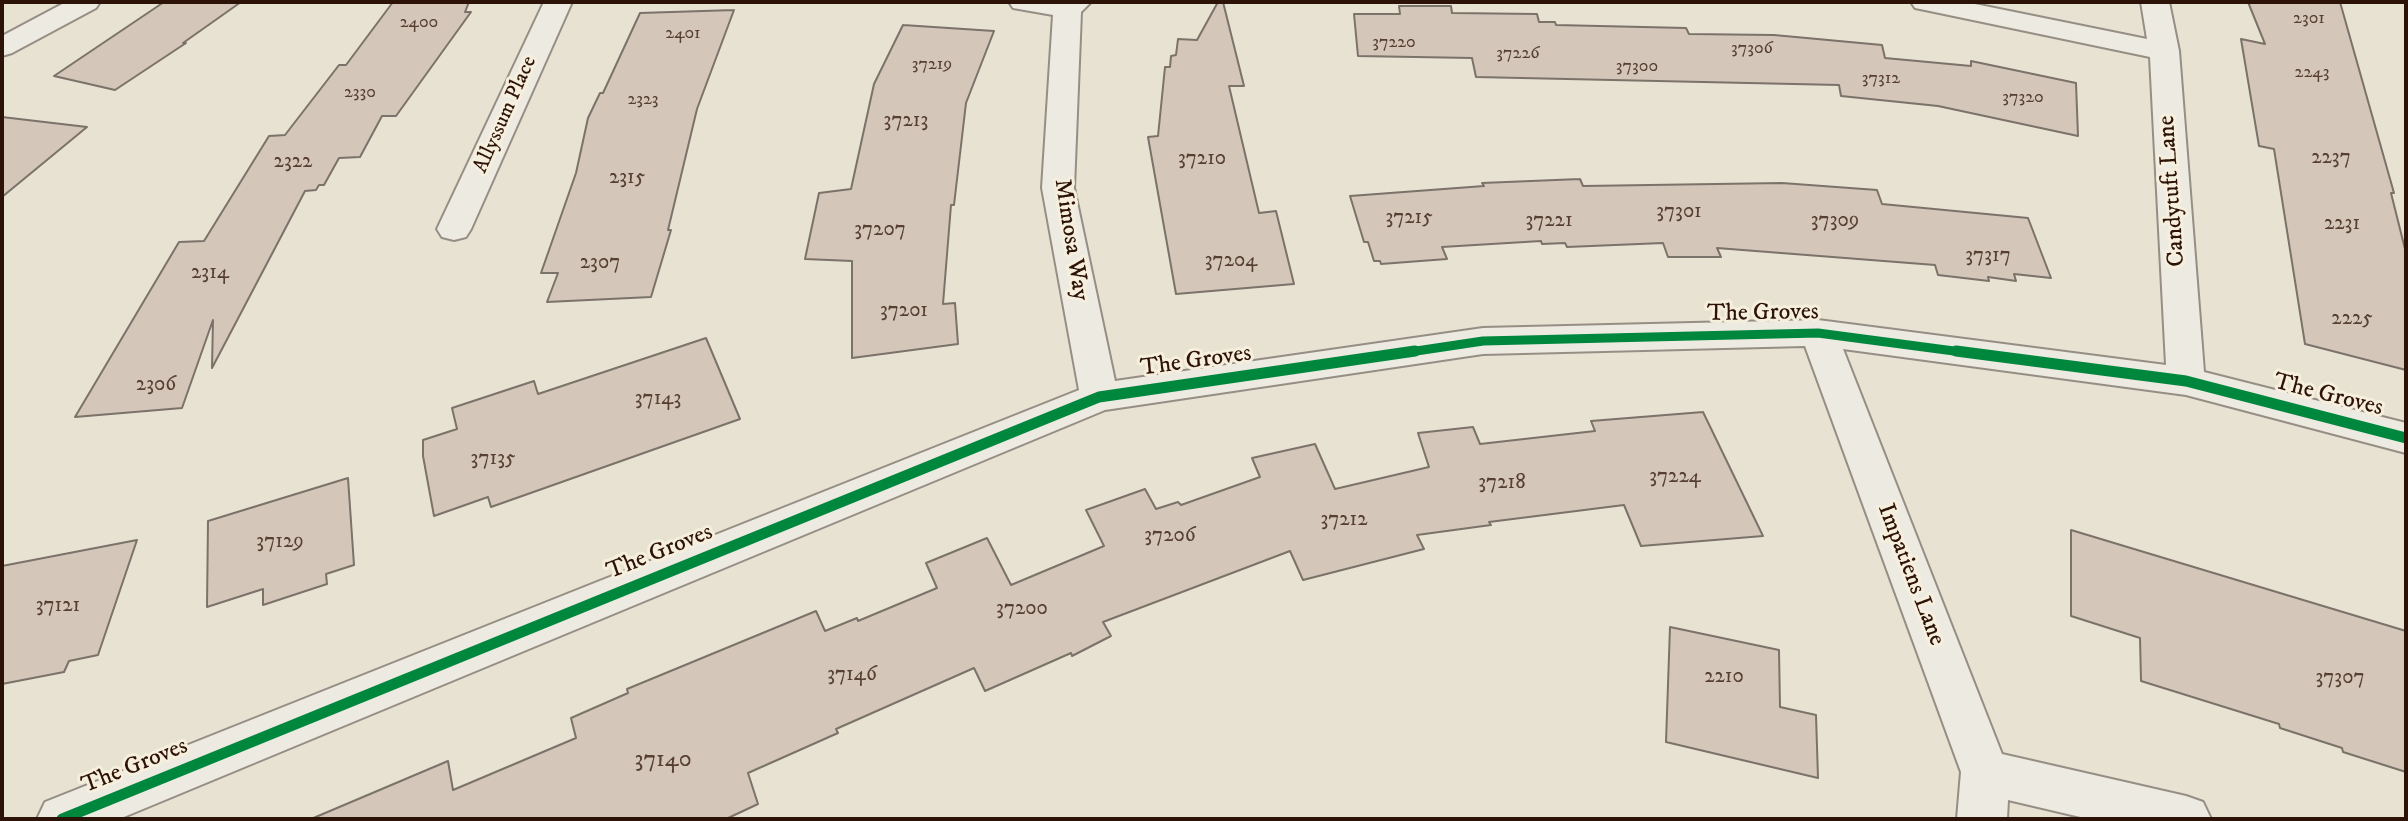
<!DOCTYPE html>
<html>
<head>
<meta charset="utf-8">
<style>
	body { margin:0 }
	#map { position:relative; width:2408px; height:821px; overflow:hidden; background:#e8e2d3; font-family:"IM FELL DW Pica",serif }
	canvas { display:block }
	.frame { position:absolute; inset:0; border:4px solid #2d1207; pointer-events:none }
</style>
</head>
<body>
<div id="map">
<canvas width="2408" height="821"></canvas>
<div class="frame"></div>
</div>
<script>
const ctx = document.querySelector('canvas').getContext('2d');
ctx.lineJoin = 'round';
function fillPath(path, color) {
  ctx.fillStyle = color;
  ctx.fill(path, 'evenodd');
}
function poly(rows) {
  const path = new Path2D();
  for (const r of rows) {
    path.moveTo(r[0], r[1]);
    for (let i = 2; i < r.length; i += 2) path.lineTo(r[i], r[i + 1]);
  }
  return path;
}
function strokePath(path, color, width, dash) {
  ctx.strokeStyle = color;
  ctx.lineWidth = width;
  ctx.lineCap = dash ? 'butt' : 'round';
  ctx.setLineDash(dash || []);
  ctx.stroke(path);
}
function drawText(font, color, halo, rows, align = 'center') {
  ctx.font = font + ' "IM FELL DW Pica",serif';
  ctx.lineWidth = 6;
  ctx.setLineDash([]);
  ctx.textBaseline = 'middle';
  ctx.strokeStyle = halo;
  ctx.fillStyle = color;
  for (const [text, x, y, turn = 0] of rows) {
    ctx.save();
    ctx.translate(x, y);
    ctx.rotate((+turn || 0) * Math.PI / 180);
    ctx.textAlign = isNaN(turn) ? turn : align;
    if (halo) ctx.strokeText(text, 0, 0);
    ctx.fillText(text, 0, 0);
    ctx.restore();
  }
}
const building = poly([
	[164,2,241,2,183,43,186,43,115,90,54,76,164,2],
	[393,2,469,2,465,12,471,12,396,116,382,116,360,157,339,158,324,185,319,185,316,190,305,191,212,368,213,320,182,408,75,417,179,242,204,241,269,136,285,135,339,65,346,65,393,2],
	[1218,2,1223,2,1244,86,1229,86,1259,213,1276,211,1294,284,1176,294,1148,137,1158,136,1165,67,1170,67,1171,56,1176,55,1178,39,1197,40,1218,2],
	[2248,2,2340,2,2394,193,2391,193,2406,253,2406,370,2305,344,2274,149,2259,146,2241,39,2265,44,2248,2],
	[1399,6,1451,6,1452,13,1537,14,1539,22,1555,22,1556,25,1686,28,1689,34,1774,35,1882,45,1885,58,1971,66,1971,61,2076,83,2078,136,1938,106,1841,96,1839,85,1476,77,1472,58,1358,56,1354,14,1400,14,1399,6],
	[734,10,697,109,668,230,671,230,651,297,547,302,558,273,541,273,576,173,588,118,600,93,603,93,640,13,734,10],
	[903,25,994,31,966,103,954,205,951,205,943,304,955,303,958,344,852,358,852,261,805,259,819,193,851,189,874,84,903,25],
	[2,117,87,127,2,197,2,117],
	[1580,179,1583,186,1782,183,1877,190,1882,204,2028,218,2051,278,2014,274,2016,281,1988,277,1989,281,1938,275,1935,265,1717,248,1721,257,1668,257,1663,243,1567,247,1565,243,1542,244,1541,241,1442,247,1447,259,1381,264,1380,261,1374,261,1368,242,1364,242,1350,196,1484,186,1482,183,1580,179],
	[706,338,740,419,491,507,488,497,434,516,423,456,423,440,457,429,452,408,534,381,538,394,706,338],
	[1703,412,1763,536,1641,546,1624,505,1489,522,1491,525,1417,535,1424,549,1303,580,1290,551,1103,622,1111,636,1072,656,1071,653,985,691,974,668,836,729,838,733,748,773,758,804,726,819,311,819,448,761,453,790,576,738,571,718,628,693,627,689,816,611,825,631,857,618,858,621,937,588,926,563,987,538,1011,585,1104,546,1086,510,1145,489,1156,509,1178,502,1181,505,1260,477,1252,458,1315,444,1335,489,1429,467,1418,433,1473,427,1480,444,1595,431,1591,421,1703,412],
	[348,478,354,565,326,574,327,584,263,605,263,589,207,607,208,521,348,478],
	[2071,530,2406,631,2406,772,2343,752,2342,748,2280,728,2279,724,2141,681,2140,638,2071,616,2071,530],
	[137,540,98,655,69,661,64,672,2,684,2,566,137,540],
	[1670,627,1779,650,1780,707,1816,715,1818,778,1666,742,1670,627]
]);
const minor = poly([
	[66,2,100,2,96,8,12,53,2,56,2,36,66,2],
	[544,2,572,2,471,229,466,237,454,240,442,237,437,229,544,2],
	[1009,2,1091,2,1081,12,1074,188,1115,381,1483,328,1818,320,2166,365,2150,57,1925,10,1915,8,1911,2,1965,2,2147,39,2141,2,2169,2,2179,51,2204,372,2406,423,2406,453,2186,395,1843,349,2002,754,2186,796,2203,802,2211,819,2089,819,2008,800,2007,819,1957,819,1961,772,1805,346,1483,354,1105,410,119,819,37,819,45,802,1079,390,1042,188,1053,15,1013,8,1009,2]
]);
const cyclewayFar1 = poly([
	[1403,353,1483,341,1818,333,1969,353]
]);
const cycleway = poly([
	[1956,351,2186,381,2406,438],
	[62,819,1099,397,1415,351]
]);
const farNumbernames = [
	["2301",2309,19],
	["2400",419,23],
	["2401",683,34],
	["37220",1394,43],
	["37306",1752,49],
	["37226",1518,54],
	["37219",932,65],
	["37300",1637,67],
	["2243",2312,73],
	["37312",1881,79],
	["2330",360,93],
	["37320",2023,98],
	["2323",643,100]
];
const farStreetnames = [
	["Allyssum Place",506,115,-66]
];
const numberNames = [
	["37213",906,122],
	["2237",2331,159],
	["37210",1202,160],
	["2322",293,163],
	["2315",627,179],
	["37301",1679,213],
	["37215",1409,219],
	["37221",1549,222],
	["37309",1835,222],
	["2231",2342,225],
	["37207",880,231],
	["37317",1988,257],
	["37204",1231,262],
	["2307",600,264],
	["2314",210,274],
	["37201",904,312],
	["2225",2352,320],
	["2306",156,386],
	["37143",658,400],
	["37135",493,460],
	["37224",1675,478],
	["37218",1502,484],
	["37212",1344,521],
	["37206",1170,537],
	["37129",280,543],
	["37121",58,607],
	["37200",1022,610],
	["37146",852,676],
	["2210",1724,678],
	["37307",2340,679]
];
const streetNames = [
	["Candytuft Lane",2173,191,-94],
	["Mimosa Way",1070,240,81],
	["The Groves",1763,314,-1],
	["The Groves",1196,362,-8],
	["The Groves",2328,396,14],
	["The Groves",660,553,-22],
	["Impatiens Lane",1910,575,69],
	["The Groves",135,767,-22]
];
const nearNumbernames = [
	["37140",663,761]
];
fillPath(building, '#d4c6b9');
strokePath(building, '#7b7269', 2);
strokePath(minor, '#968e84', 4);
fillPath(minor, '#edeae2');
strokePath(cyclewayFar1, '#00873e', 9);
strokePath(cycleway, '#00873e', 11);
drawText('18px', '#573f34', null, farNumbernames);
drawText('21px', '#2d1207', '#f6efdd', farStreetnames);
drawText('21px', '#573f34', null, numberNames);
drawText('24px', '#2d1207', '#f6efdd', streetNames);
drawText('24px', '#573f34', null, nearNumbernames);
</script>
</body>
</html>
